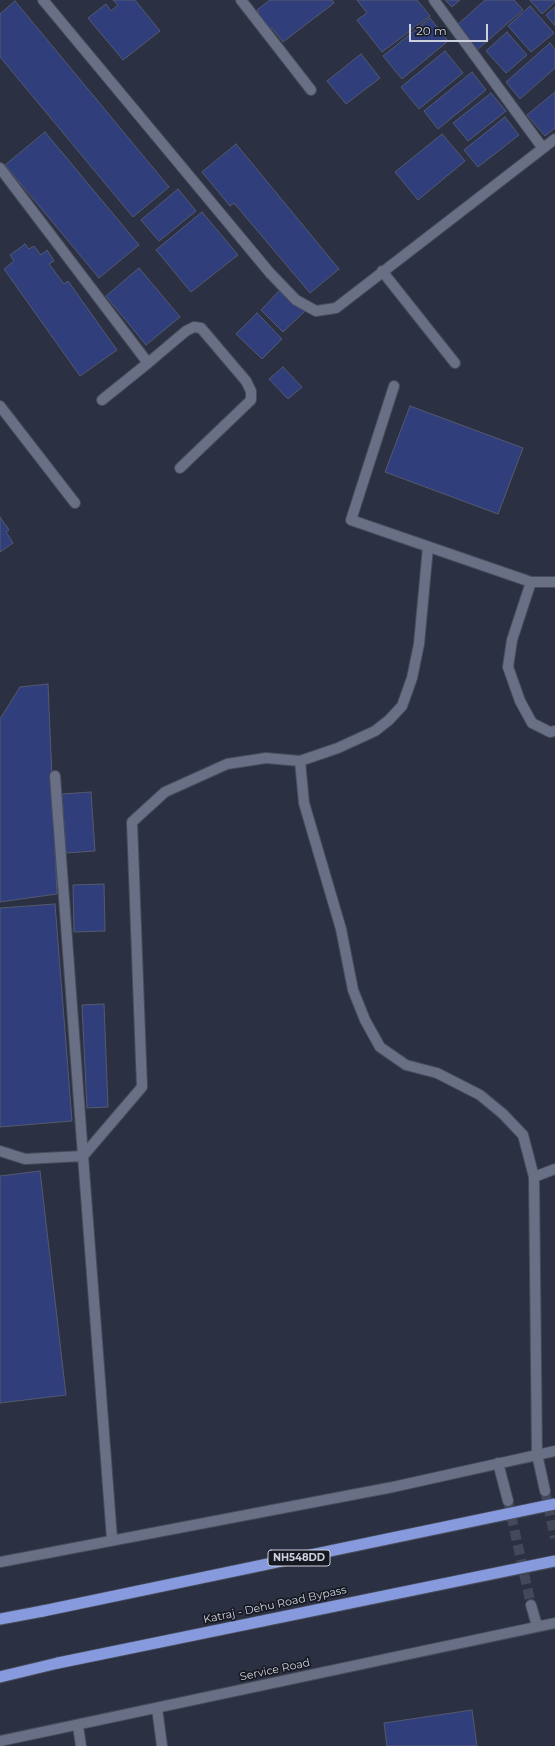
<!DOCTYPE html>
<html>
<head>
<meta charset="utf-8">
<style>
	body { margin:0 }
	#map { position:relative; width:555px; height:1746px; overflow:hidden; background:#2b3143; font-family:Montserrat,sans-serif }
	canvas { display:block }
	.scale { position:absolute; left:409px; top:24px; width:79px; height:18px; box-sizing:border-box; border:2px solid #cdd1dd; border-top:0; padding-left:5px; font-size:12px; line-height:14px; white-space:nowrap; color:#cdd1dd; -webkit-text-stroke:3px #161921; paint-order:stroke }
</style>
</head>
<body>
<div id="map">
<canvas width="555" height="1746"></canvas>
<div class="scale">20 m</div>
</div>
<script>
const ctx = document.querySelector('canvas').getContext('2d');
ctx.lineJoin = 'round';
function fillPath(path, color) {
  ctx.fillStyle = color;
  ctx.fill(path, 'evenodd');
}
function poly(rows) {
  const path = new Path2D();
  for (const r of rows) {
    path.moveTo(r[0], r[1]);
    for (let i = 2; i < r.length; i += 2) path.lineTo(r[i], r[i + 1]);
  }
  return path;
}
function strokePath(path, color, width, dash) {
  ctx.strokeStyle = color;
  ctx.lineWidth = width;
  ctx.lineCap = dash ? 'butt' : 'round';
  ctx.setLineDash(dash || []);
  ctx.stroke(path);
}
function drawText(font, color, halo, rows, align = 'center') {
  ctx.font = font + ' Montserrat,sans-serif';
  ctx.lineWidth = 3.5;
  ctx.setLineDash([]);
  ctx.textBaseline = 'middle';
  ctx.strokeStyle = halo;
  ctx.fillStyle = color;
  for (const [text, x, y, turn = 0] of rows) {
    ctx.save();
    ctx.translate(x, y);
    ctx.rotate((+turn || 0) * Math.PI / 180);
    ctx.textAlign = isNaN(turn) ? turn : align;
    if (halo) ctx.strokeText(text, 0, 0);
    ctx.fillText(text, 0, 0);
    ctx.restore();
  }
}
const building = poly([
	[113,0,135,0,160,31,123,60,88,18,106,4,111,11,118,5,113,0],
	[270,0,332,0,334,3,283,42,272,28,267,32,255,16,259,13,257,10,270,0],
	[357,0,417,0,430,16,382,52,357,20,367,13,357,0],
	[445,0,460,0,452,7,445,0],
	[485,0,514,0,523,10,477,50,456,26,485,0],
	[530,0,555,0,555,2,542,14,530,0],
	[15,1,169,187,133,217,0,57,0,14,15,1],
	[530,6,554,33,531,52,508,26,530,6],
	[555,7,555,26,546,15,555,7],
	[430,18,448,41,402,79,383,56,430,18],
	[507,32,527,55,506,73,486,51,507,32],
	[550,43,555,49,555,68,520,99,506,82,550,43],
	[445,51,463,73,419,109,401,87,445,51],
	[361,54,380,78,346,104,327,81,361,54],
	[472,72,486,90,438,129,424,111,472,72],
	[555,92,555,128,545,136,527,115,555,92],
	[491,93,506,111,468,141,453,123,491,93],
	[505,117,519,135,478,167,464,150,505,117],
	[45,132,139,245,99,278,5,165,45,132],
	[442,134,465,161,418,200,395,172,442,134],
	[236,144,339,269,310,293,234,203,230,206,202,172,236,144],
	[178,189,196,211,159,241,141,220,178,189],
	[202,212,238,255,191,292,156,250,202,212],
	[25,244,29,249,34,246,41,255,47,250,54,261,49,264,64,284,68,281,117,350,80,376,4,269,14,261,10,255,25,244],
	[139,268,180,317,146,345,106,296,139,268],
	[282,288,305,311,283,332,261,310,282,288],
	[257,313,282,339,262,359,236,334,257,313],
	[283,367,302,387,288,399,269,379,283,367],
	[410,406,523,448,498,514,385,472,410,406],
	[0,517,9,530,6,532,13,543,0,552,0,517],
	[48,684,57,894,0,902,0,719,20,687,48,684],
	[91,792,95,851,66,853,62,794,91,792],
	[104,884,105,931,74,932,73,885,104,884],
	[55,904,72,1121,0,1127,0,908,55,904],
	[104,1004,108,1107,87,1108,82,1005,104,1004],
	[40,1171,66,1395,0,1403,0,1176,40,1171],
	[472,1710,477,1746,387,1746,384,1723,472,1710]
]);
const tertiaryTunnel = poly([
	[545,1491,555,1538],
	[508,1501,531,1605]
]);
const service = poly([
	[55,776,83,1156],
	[157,1708,162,1746],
	[78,1726,81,1746]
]);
const minor = poly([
	[43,0,270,273,296,300,316,311,336,308,555,139],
	[241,0,311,90],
	[434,0,542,147],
	[0,168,148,363,186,331,194,327,201,328,246,381,251,391,251,400,180,468],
	[382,271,455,363],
	[394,386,351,520,531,582,555,582],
	[102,400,148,363],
	[0,406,75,503],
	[531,582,512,640,508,667,520,701,532,723,550,732,555,731],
	[300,761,304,803,341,929,353,990,365,1020,380,1047,406,1065,437,1073,480,1095,503,1114,523,1135,534,1177,537,1454],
	[0,1151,25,1159,83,1156,142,1087,132,822,165,792,227,764,266,758,300,761,338,748,375,731,389,720,402,706,412,678,419,644,428,547],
	[83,1156,112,1539],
	[534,1177,555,1169]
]);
const tertiary = poly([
	[537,1454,545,1491],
	[498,1463,508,1501],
	[0,1562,393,1487,555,1451],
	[531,1605,537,1626],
	[0,1741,555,1623]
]);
const trunk = poly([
	[0,1619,43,1611],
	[0,1677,58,1663]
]);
const trunkBridge = poly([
	[43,1611,555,1504],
	[58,1663,555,1561]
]);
const shields = [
	[299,1558,62]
];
const shieldNames = [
	["NH548DD",299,1558]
];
const streetNames = [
	["Katraj - Dehu Road Bypass",275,1605,-12],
	["Service Road",275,1670,-12]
];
fillPath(building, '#303e7c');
strokePath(building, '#545a6e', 1);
strokePath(tertiaryTunnel, '#43495a', 10, [10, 5]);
strokePath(service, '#474c5b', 12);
strokePath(minor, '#474c5b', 12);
strokePath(tertiary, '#474c5b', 12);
strokePath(trunk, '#474c5b', 13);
strokePath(service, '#697085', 10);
strokePath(minor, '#697085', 10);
strokePath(tertiary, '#697085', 10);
strokePath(trunk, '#869add', 11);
strokePath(trunkBridge, '#474c5b', 13, []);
strokePath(trunkBridge, '#869add', 11);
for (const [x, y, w] of shields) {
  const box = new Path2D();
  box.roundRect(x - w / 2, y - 8, w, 16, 3);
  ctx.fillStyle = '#161921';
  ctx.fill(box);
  strokePath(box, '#cdd1dd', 1);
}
drawText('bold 10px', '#cdd1dd', null, shieldNames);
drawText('11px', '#cdd1dd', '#161921', streetNames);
</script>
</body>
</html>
